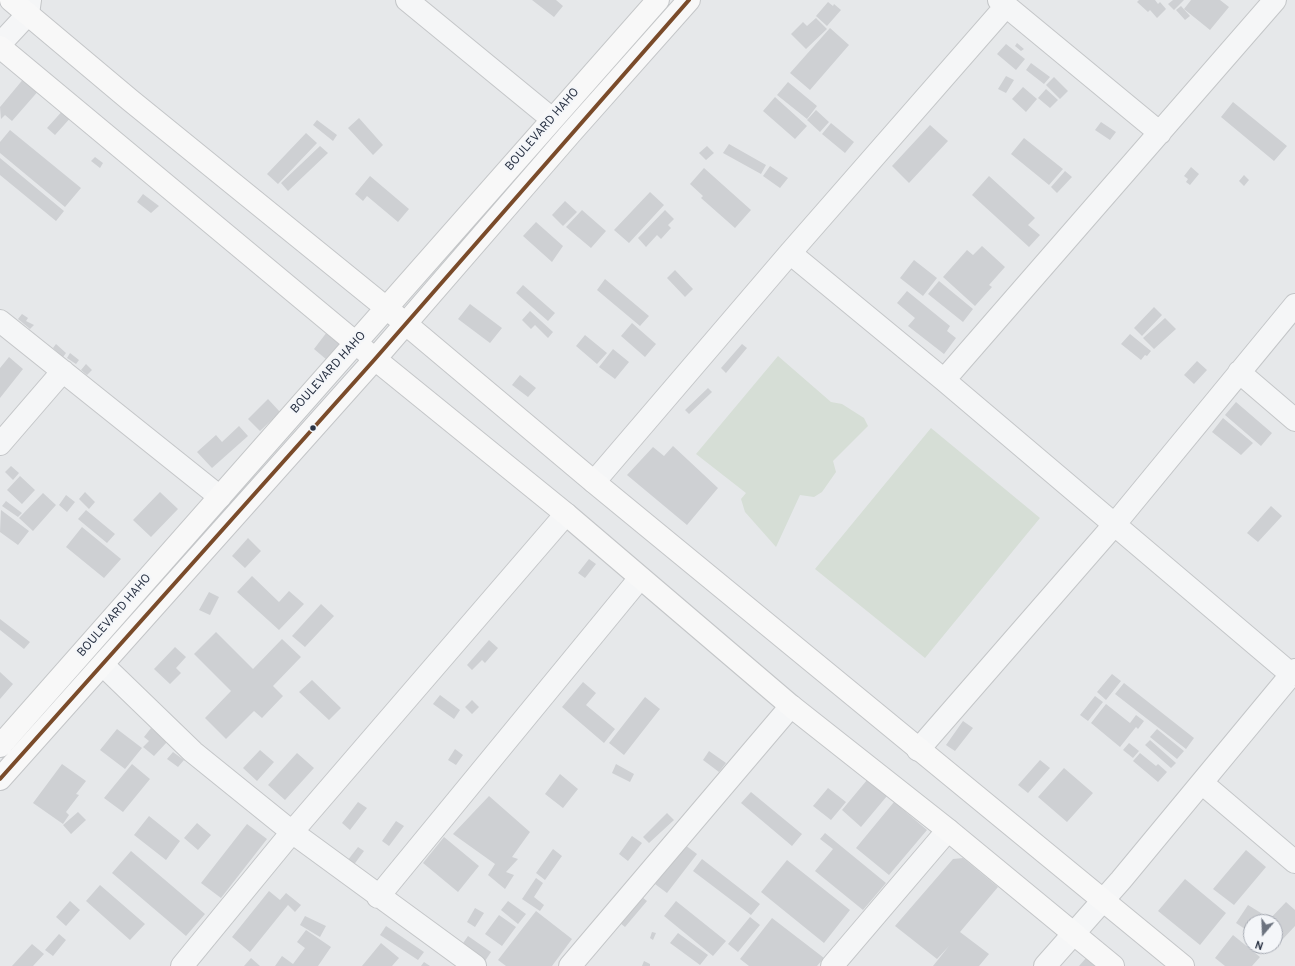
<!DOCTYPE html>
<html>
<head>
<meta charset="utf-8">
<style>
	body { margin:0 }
	#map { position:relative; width:1295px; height:966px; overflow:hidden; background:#e6e8ea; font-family:Overpass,sans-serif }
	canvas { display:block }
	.north { position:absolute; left:1243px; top:914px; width:40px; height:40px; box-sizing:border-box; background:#f4f6f9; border:1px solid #a4a8b1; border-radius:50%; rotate:199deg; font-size:11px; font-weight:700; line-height:16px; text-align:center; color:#2b3445 }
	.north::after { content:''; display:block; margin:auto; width:14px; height:18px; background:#6c737f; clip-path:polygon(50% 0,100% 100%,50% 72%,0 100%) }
</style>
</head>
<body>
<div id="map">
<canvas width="1295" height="966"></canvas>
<div class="north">N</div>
</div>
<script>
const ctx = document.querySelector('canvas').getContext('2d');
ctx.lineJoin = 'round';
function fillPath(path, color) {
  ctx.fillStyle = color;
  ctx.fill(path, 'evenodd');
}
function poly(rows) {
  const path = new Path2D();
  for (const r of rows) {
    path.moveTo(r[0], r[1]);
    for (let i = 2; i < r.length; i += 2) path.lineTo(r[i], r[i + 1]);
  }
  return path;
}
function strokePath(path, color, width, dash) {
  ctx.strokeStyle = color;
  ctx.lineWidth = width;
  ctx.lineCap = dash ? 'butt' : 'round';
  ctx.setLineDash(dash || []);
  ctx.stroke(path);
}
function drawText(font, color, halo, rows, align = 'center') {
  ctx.font = font + ' Overpass,sans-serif';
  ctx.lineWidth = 4;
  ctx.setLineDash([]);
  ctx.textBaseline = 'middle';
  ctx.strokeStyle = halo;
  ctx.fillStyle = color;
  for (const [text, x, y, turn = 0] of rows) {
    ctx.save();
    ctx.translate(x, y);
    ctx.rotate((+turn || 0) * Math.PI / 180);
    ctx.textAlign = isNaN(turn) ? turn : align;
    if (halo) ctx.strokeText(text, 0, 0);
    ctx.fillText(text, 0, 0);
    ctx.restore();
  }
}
const green = poly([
	[778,356,831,402,842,404,864,418,868,426,833,461,836,472,822,492,814,497,800,495,776,547,745,512,741,499,746,493,696,454],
	[931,428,1040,518,925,658,815,569]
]);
const building = poly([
	[532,0,556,0,563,6,554,17],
	[1139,0,1155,0,1158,4,1160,2,1166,9,1157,18,1150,10,1148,12,1137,2],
	[1173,0,1184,0,1174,10,1168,4],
	[1191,0,1220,0,1229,7,1210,30,1184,9],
	[828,2,833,6,834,4,841,10,827,26,816,16],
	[1181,6,1190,16,1185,20,1176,10],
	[816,18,827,29,806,49,791,34,803,22,807,26],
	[830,28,849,45,810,90,790,73],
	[1017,43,1024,49,1021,51,1015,46],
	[1006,44,1025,59,1016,70,997,54],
	[1031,63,1050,77,1044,84,1026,70],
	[1006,76,1014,80,1006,93,998,89],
	[25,77,40,89,12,121,5,115,1,119,0,107],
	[1054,77,1068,91,1060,99,1046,85],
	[788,82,817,106,807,119,777,95],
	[1023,87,1037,99,1026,112,1012,99],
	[1046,89,1058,100,1050,108,1038,98],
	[775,97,807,126,795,139,763,111],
	[1233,102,1287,146,1274,161,1221,117],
	[65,108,73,115,55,135,47,128],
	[816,110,829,122,820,132,807,120],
	[359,118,383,145,373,155,348,128],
	[317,120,337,135,333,141,313,125],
	[1101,122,1116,132,1110,140,1095,130],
	[831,123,854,142,845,153,822,134],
	[930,125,948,141,909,183,892,166],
	[10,130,81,188,65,207,0,153,0,142],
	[306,133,317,143,278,184,267,174],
	[1024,138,1063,169,1049,185,1011,154],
	[729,144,766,165,761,174,723,153],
	[320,146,328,153,288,191,281,183],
	[707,146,714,153,706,160,699,153],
	[95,157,103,163,100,168,91,161],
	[0,158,64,211,56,221,0,175],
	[770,166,788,178,780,188,763,176],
	[1191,167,1199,174,1190,185,1186,182,1188,179,1184,176],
	[704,168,751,210,735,228,701,198,703,196,690,184],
	[1065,171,1072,177,1057,193,1051,187],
	[1244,175,1249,180,1244,186,1239,181],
	[370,176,409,209,398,222,367,196,363,201,355,194],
	[989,176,1035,218,1028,225,1040,235,1029,247,972,195],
	[650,192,664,205,629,243,614,230],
	[143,194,159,206,151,213,137,202],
	[565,201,577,212,563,226,552,215],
	[582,210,606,231,591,248,566,227],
	[665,210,674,219,668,225,671,228,661,239,657,235,646,247,638,238],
	[536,222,563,246,552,262,523,236],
	[982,246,1005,267,989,285,992,287,975,306,943,277,967,250,973,255],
	[914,260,937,278,923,296,900,278],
	[675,270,693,289,685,297,667,278],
	[605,279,649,316,640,326,597,290],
	[939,281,973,309,963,322,928,294],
	[523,285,555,313,548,321,516,293],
	[907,291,950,326,947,331,956,338,944,354,908,326,915,318,897,303],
	[470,304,502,328,490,343,458,319],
	[1154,307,1162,315,1142,336,1134,328],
	[530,311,553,332,548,338,535,325,531,329,522,320],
	[22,314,28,318,26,321,34,325,30,329,18,319],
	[1165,318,1176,329,1154,349,1143,338],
	[632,323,656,344,645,357,621,336],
	[327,332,341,343,327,360,314,349],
	[1130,334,1151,351,1147,356,1145,355,1141,360,1121,344],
	[585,335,607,353,597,364,576,346],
	[56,344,66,353,63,357,53,348],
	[742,344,747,348,726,373,721,368],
	[613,349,629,362,615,379,599,367],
	[70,353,79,360,76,364,67,358],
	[9,357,23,369,0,398,0,368],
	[1197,361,1207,370,1194,384,1184,375],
	[86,364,92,370,87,375,81,370],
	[520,375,536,388,528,397,512,385],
	[708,388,712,392,689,414,685,410],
	[268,399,280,412,260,431,248,419],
	[1236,402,1272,433,1261,446,1225,415],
	[1223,418,1253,443,1241,455,1212,432],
	[239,426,248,436,212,468,197,452,216,435,222,442],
	[673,446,718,488,687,525,627,475,653,447,664,456],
	[11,466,19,473,13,480,5,472],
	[20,476,35,490,22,504,7,490],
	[85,492,95,502,89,509,79,499],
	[160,492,178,509,151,537,133,520],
	[43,493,56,505,33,531,19,518],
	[66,495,75,502,67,512,59,505],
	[6,501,22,513,18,517,2,506],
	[1271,506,1282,516,1258,542,1247,533],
	[1,510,29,531,18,545,0,532],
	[86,510,115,534,107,543,78,519],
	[82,527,121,559,104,578,66,547],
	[248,538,261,551,245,568,232,556],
	[589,559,596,564,585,578,578,573],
	[252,576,279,602,289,591,304,604,279,630,237,592],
	[209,592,219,597,210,615,199,610],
	[321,604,334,616,305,647,292,636],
	[0,619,30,642,24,649,0,630],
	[216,632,253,669,282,639,301,657,273,686,283,696,262,718,254,711,226,739,205,718,231,691,194,654],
	[489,640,498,648,485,663,482,660,472,670,467,665],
	[175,647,186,657,176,668,181,673,170,684,154,669],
	[0,672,13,684,0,699],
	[1112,674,1121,681,1106,700,1097,692],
	[312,680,341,708,329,720,299,692],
	[583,682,596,693,586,705,615,729,604,743,562,707],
	[1124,683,1194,738,1186,749,1115,694],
	[440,695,460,710,454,719,433,704],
	[1095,696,1103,702,1088,721,1080,715],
	[645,697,660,709,624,755,609,743],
	[472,700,479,707,472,714,465,707],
	[1106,704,1130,723,1136,715,1144,721,1138,729,1136,727,1120,747,1091,723],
	[963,721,973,728,955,751,946,745],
	[151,728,167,742,154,756,143,747,149,741,144,737],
	[117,729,142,748,125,769,100,750],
	[1157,729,1184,751,1177,759,1150,737],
	[1150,740,1176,763,1171,768,1145,745],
	[1129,743,1139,751,1133,758,1123,750],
	[455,749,463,755,456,765,448,760],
	[260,750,274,762,257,781,243,768],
	[709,751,726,763,719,772,703,760],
	[173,752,184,760,178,767,167,759],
	[297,753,314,768,285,800,268,785],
	[1140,753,1156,766,1158,764,1167,772,1158,782,1133,761],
	[1040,760,1050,768,1028,793,1018,785],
	[62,764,86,781,76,794,79,795,66,812,69,815,63,824,33,803],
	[132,764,150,779,123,812,104,798],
	[616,764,634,774,630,782,612,773],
	[1064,768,1093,793,1067,822,1038,797],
	[560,774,578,789,563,808,545,794],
	[867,780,887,796,861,827,842,810],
	[828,788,846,802,831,820,813,806],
	[751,792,802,834,792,846,741,803],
	[489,796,530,832,512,857,518,859,506,872,514,875,505,889,488,875,495,864,453,834],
	[358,802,367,808,350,830,342,823],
	[894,802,927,830,889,875,856,848],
	[78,812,86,820,71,834,63,825],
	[667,813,674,820,649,843,643,837],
	[149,816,180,841,166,860,134,835],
	[396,821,404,826,389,846,382,841],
	[197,823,211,835,198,850,184,838],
	[247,824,267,839,221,898,201,883],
	[825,833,886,883,863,910,815,871,833,849,820,839],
	[632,836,642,843,628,861,619,854],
	[444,837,479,866,458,892,423,863],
	[685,845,697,854,667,893,655,884],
	[358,847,364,851,350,870,344,865],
	[553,849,562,856,545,880,536,873],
	[1246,850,1266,867,1234,905,1213,889],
	[131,851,205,914,186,936,112,873],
	[963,858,998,887,960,932,989,954,979,966,933,966,949,946,937,959,895,926,953,859],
	[702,859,760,904,751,915,693,871],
	[787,860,850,910,824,943,761,892],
	[536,878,543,883,534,897,544,905,540,911,522,899],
	[1185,879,1226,913,1200,945,1158,911],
	[100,885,145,924,130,940,86,901],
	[269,891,280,900,286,893,301,905,295,912,288,905,250,952,232,937],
	[637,893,647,901,625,927,615,919],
	[70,901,80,910,66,926,56,917],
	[508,901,526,914,518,924,501,910],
	[676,901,726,941,713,956,664,916],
	[1286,902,1295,910,1295,926,1282,940,1275,933,1275,922,1267,922],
	[1248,905,1269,918,1266,922,1251,922,1251,933,1236,923],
	[475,908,484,913,475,927,467,922],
	[536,911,572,939,552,966,506,966,498,960],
	[499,915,516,927,502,946,485,934],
	[305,916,326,926,320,937,300,925],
	[750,917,760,925,738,952,728,944],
	[772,918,824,958,817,966,749,966,740,959],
	[386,926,424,952,418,960,380,935],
	[306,930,331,947,318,966,275,966,282,956,293,964,305,948,297,942],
	[652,932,656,933,653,940,650,938],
	[678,933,708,955,700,965,670,943],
	[59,934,66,940,53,956,45,950],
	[1233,935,1260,957,1252,966,1225,966,1215,958],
	[468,936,491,952,485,961,461,946],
	[381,943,399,958,392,966,362,966],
	[32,944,44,954,33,966,12,966],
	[251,958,260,966,244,966],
	[1086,958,1096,966,1079,966],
	[644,961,650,964,650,966,642,966],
	[424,962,430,966,421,966]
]);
const minor = poly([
	[407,0,552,119],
	[999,0,1160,133],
	[0,44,28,14,30,0],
	[790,253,944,380,1292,675],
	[0,321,220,497],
	[1239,372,1295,420],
	[944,380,1275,0],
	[0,444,63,371],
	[594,482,790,253,1006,6],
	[103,665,193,752,292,832,475,966],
	[918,750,1114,525,1295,305],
	[1202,783,1295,862],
	[378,897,640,578],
	[182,966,292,832,566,514],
	[570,966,791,706],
	[832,966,948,830],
	[1045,966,1121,880,1295,670]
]);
const secondary = poly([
	[11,0,130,100,406,324,594,482,1183,966],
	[0,47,375,359,566,514,791,706,948,830,1113,966],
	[0,746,658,0],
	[0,779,375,359,570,134,689,0]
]);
const bus1 = poly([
	[0,779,375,359,689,0]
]);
const markers = [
	[313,428,3.5,"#2b3445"]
];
const streetNames = [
	["BOULEVARD HAHO",543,130,-49],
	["BOULEVARD HAHO",329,373,-48],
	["BOULEVARD HAHO",115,616,-49]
];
fillPath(green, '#d6ded6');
fillPath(building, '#ced0d3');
strokePath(minor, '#c4c6c8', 24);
strokePath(secondary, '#c4c6c8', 24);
strokePath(minor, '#f5f6f7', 22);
strokePath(secondary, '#f8f8f8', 22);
strokePath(bus1, '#7a4b2a', 4);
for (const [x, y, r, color] of markers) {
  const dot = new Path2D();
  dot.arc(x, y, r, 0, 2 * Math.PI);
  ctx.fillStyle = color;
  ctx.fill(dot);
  strokePath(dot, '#f4f6f9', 1.5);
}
drawText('12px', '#2b3445', '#f4f6f9', streetNames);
</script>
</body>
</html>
